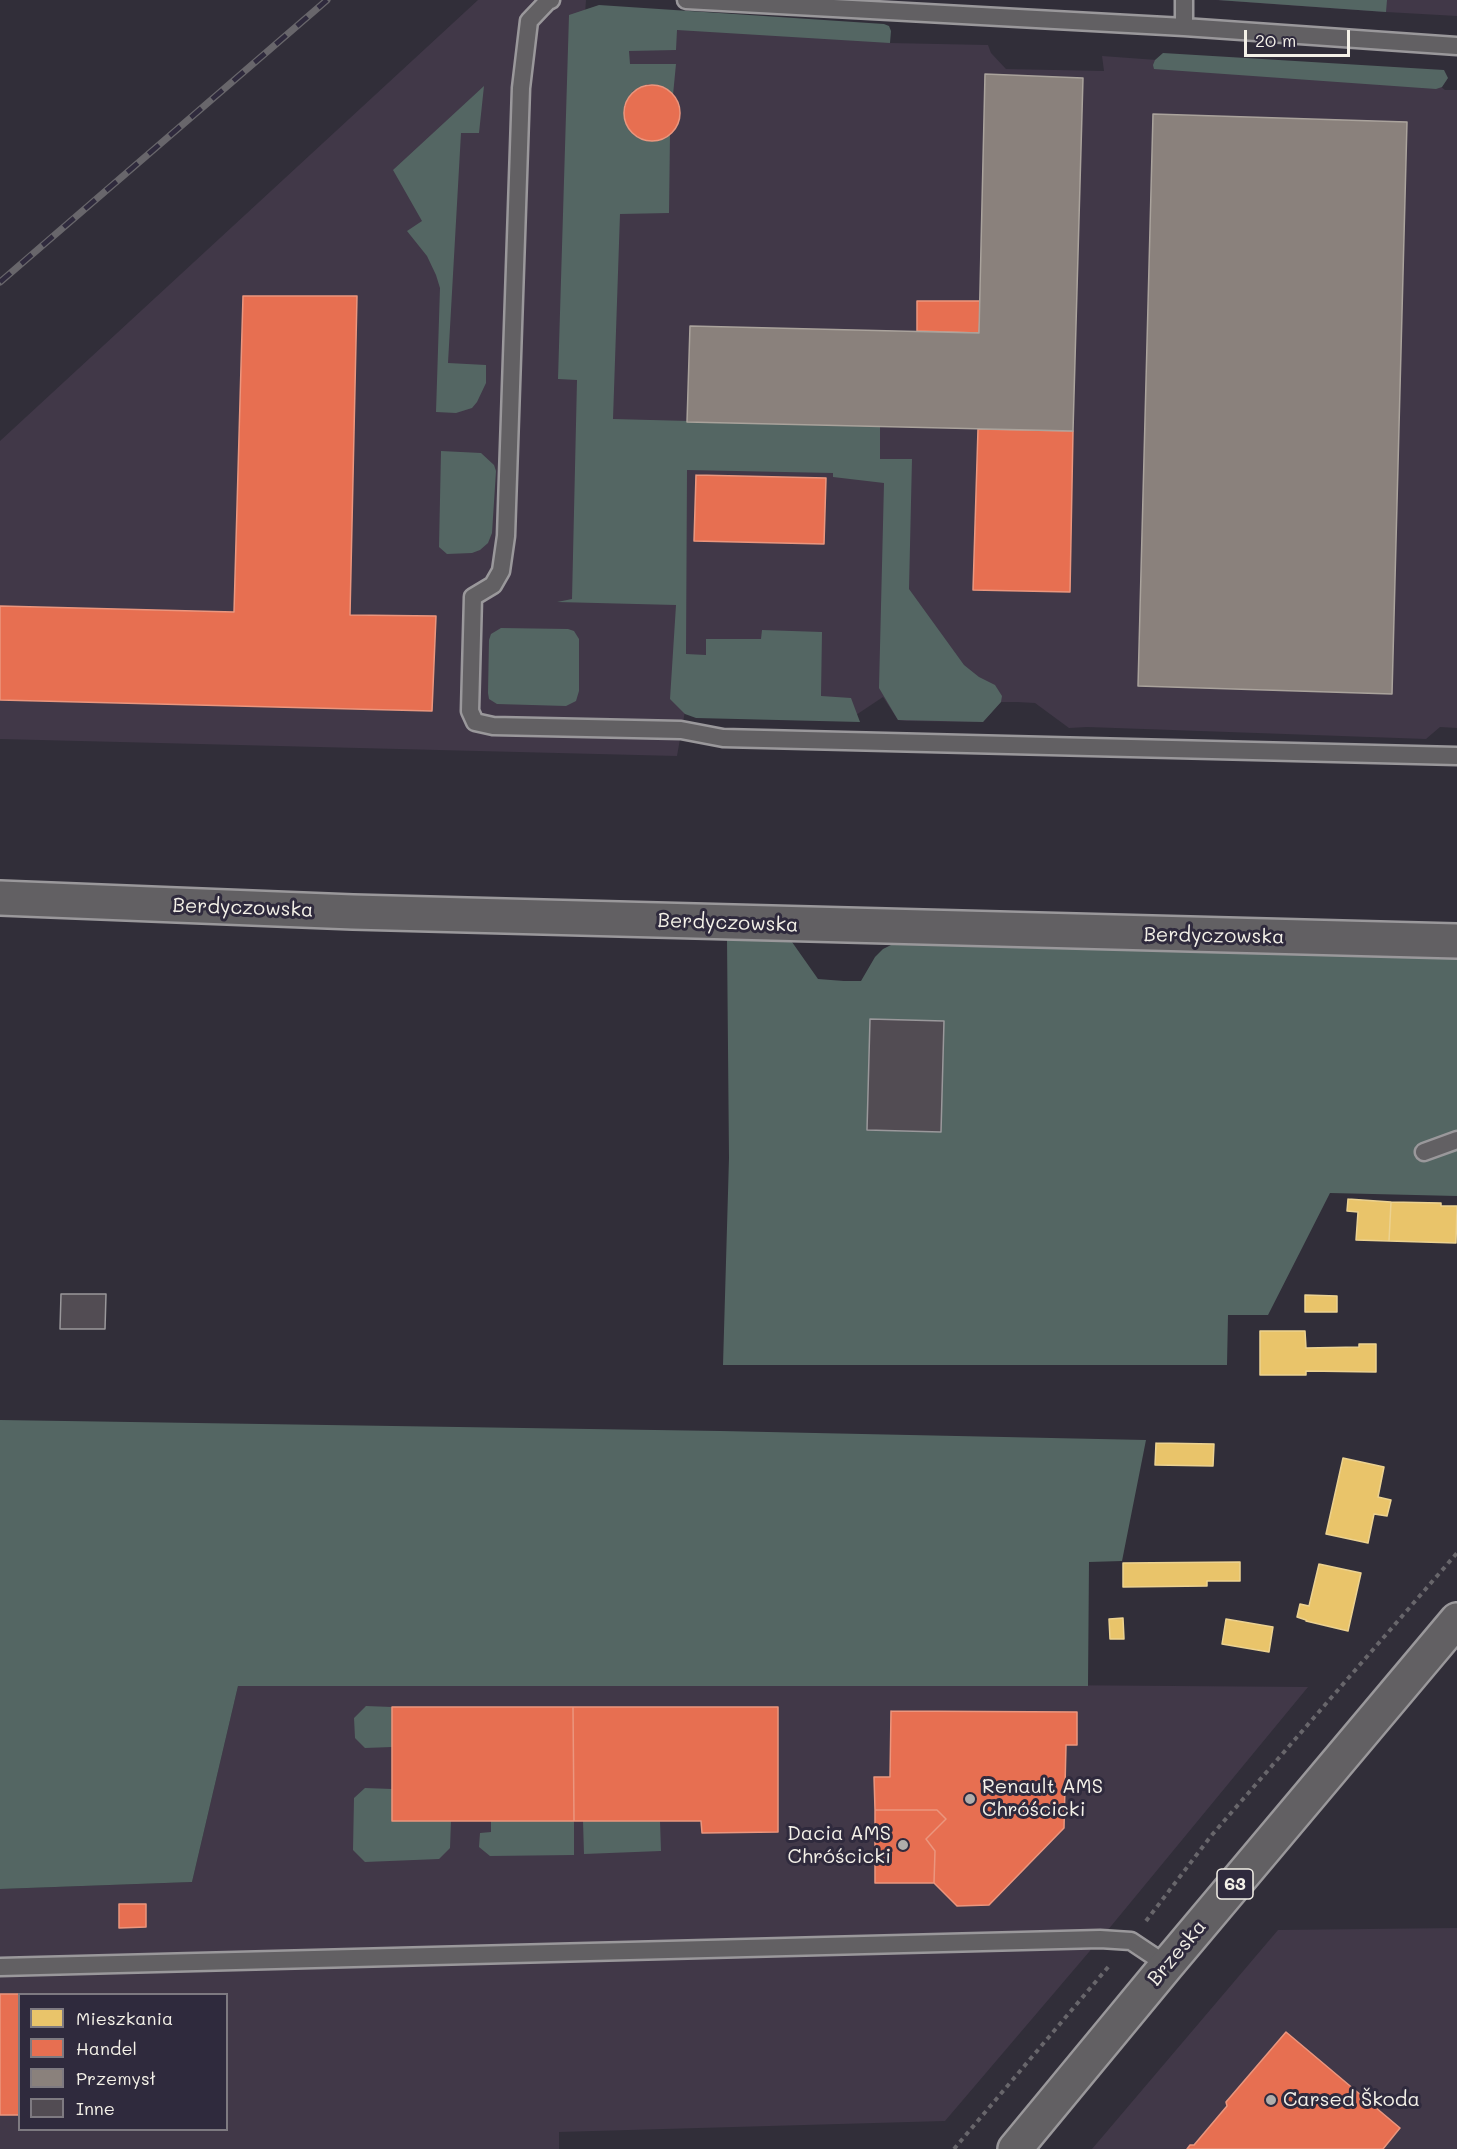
<!DOCTYPE html>
<html>
<head>
<meta charset="utf-8">
<style>
	body { margin:0 }
	#map { position:relative; width:1457px; height:2149px; overflow:hidden; background:#312e39; font-family:Mali,sans-serif }
	canvas { display:block }
	.legend { position:absolute; left:18px; top:1993px; width:210px; height:138px; box-sizing:border-box; background:#2f2a3d; border:2px solid #7e7a81; margin:0; padding:8px 10px; list-style:none; font-size:18px; color:#f4f1e8 }
	.legend li { display:flex; align-items:center; gap:12px; height:30px }
	.legend b { width:30px; border:2px solid #7e7a81 }
	.scale { position:absolute; left:1244px; top:30px; width:106px; height:27px; box-sizing:border-box; border:3px solid #f4f1e8; border-top:0; padding-left:8px; font-size:18px; line-height:21px; white-space:nowrap; color:#f4f1e8; -webkit-text-stroke:4px #2f2a3d; paint-order:stroke }
</style>
</head>
<body>
<div id="map">
<canvas width="1457" height="2149"></canvas>
<ul class="legend">
<li><b style="height:16px;background:#e9c46a"></b>Mieszkania</li>
<li><b style="height:16px;background:#e76f51"></b>Handel</li>
<li><b style="height:16px;background:#8a817c"></b>Przemysł</li>
<li><b style="height:16px;background:#524c53"></b>Inne</li>
</ul>
<div class="scale">20 m</div>
</div>
<script>
const ctx = document.querySelector('canvas').getContext('2d');
ctx.lineJoin = 'round';
function fillPath(path, color) {
  ctx.fillStyle = color;
  ctx.fill(path, 'evenodd');
}
function poly(rows) {
  const path = new Path2D();
  for (const r of rows) {
    if (r.length === 3) {
      path.moveTo(r[0] + r[2], r[1]);
      path.arc(r[0], r[1], r[2], 0, 2 * Math.PI);
      continue;
    }
    path.moveTo(r[0], r[1]);
    for (let i = 2; i < r.length; i += 2) path.lineTo(r[i], r[i + 1]);
  }
  return path;
}
function strokePath(path, color, width, dash) {
  ctx.strokeStyle = color;
  ctx.lineWidth = width;
  ctx.lineCap = dash ? 'butt' : 'round';
  ctx.setLineDash(dash || []);
  ctx.stroke(path);
}
function drawText(font, color, halo, rows, align = 'center') {
  ctx.font = font + ' Mali,sans-serif';
  ctx.lineWidth = 6;
  ctx.setLineDash([]);
  ctx.textBaseline = 'middle';
  ctx.strokeStyle = halo;
  ctx.fillStyle = color;
  for (const [text, x, y, turn = 0] of rows) {
    ctx.save();
    ctx.translate(x, y);
    ctx.rotate((+turn || 0) * Math.PI / 180);
    ctx.textAlign = isNaN(turn) ? turn : align;
    if (halo) ctx.strokeText(text, 0, 0);
    ctx.fillText(text, 0, 0);
    ctx.restore();
  }
}
const built = poly([
	[478,0,586,0,585,14,880,35,890,43,988,45,991,53,1006,69,1104,71,1102,56,1433,80,1445,90,1457,90,1457,728,1440,727,1426,739,1087,727,1069,728,1035,703,1017,702,1001,702,983,722,906,721,898,720,883,697,856,715,685,711,677,756,0,739,0,441],
	[1215,0,1457,0,1457,16,1386,12],
	[1043,1685,1308,1687,1112,1925,945,2121,559,2132,559,2149,0,2149,0,1889,192,1882,238,1686],
	[20,1994,226,1994,226,2130,20,2130],
	[1457,1928,1457,2149,1092,2149,1278,1930]
]);
const green = poly([
	[1218,0,1387,0,1386,12],
	[599,5,884,24,889,26,891,31,890,43,677,30,676,50,629,51,630,64,676,64,673,95,664,87,648,84,633,91,624,106,625,123,635,136,651,141,660,140,670,134,669,213,620,214,613,419,880,426,880,459,912,459,909,589,964,665,979,677,995,685,1002,696,1001,702,983,722,898,720,879,688,884,483,833,477,833,473,687,470,686,654,706,655,706,639,761,639,762,630,822,632,821,696,851,698,860,722,696,718,685,714,670,699,676,605,557,602,572,599,577,380,558,379,569,15],
	[1163,53,1444,70,1448,78,1442,87,1436,89,1154,69,1153,65,1155,60],
	[484,86,479,133,461,133,448,363,486,365,486,383,477,402,472,408,456,413,436,412,440,288,436,275,427,256,407,231,422,221,393,170],
	[441,451,481,453,494,465,496,471,492,533,488,543,480,550,472,553,447,554,439,547],
	[501,628,568,629,574,631,579,639,579,691,576,701,566,706,497,704,489,699,488,693,489,640,491,634],
	[727,939,792,942,818,979,844,981,861,981,875,957,883,949,895,943,1457,958,1457,1196,1330,1193,1268,1315,1228,1315,1227,1365,723,1365,729,1158],
	[0,1420,721,1431,1146,1440,1122,1561,1089,1562,1088,1686,238,1686,192,1882,0,1889],
	[366,1706,392,1707,392,1747,365,1748,355,1738,354,1718],
	[365,1788,392,1789,392,1821,451,1820,450,1848,439,1859,365,1862,353,1850,354,1798],
	[491,1820,574,1821,574,1855,490,1856,479,1847,480,1833,491,1832],
	[583,1821,660,1821,661,1851,584,1854]
]);
const homes = poly([
	[1348,1199,1391,1202,1389,1241,1356,1240,1358,1212,1347,1211,1348,1199],
	[1391,1202,1441,1203,1441,1206,1457,1206,1456,1243,1389,1241,1391,1202],
	[1305,1295,1337,1296,1337,1312,1305,1312,1305,1295],
	[1260,1331,1305,1331,1306,1348,1359,1347,1359,1344,1376,1344,1376,1372,1306,1371,1306,1375,1260,1375,1260,1331],
	[1156,1443,1214,1444,1213,1466,1155,1465,1156,1443],
	[1343,1458,1384,1467,1378,1497,1391,1500,1387,1516,1374,1514,1368,1543,1326,1534,1343,1458],
	[1240,1562,1240,1581,1207,1581,1207,1586,1123,1587,1123,1563,1240,1562],
	[1319,1564,1361,1573,1348,1631,1306,1621,1306,1620,1297,1617,1300,1604,1309,1606,1319,1564],
	[1123,1618,1124,1639,1110,1639,1109,1619,1123,1618],
	[1226,1619,1273,1627,1269,1652,1222,1644,1226,1619]
]);
const shops = poly([
	[652,113,28],
	[243,296,357,296,350,615,436,616,432,711,0,700,0,606,234,612,243,296],
	[917,301,981,301,979,333,917,331,917,301],
	[978,429,1073,431,1070,592,973,590,978,429],
	[696,475,826,478,824,544,694,541,696,475],
	[392,1707,573,1707,574,1821,392,1821,392,1707],
	[573,1707,778,1707,778,1832,702,1833,701,1821,574,1821,573,1707],
	[891,1711,1077,1712,1077,1745,1066,1745,1064,1828,989,1905,957,1906,934,1883,935,1851,926,1839,946,1819,937,1810,875,1810,874,1777,890,1777,891,1711],
	[875,1810,937,1810,946,1819,926,1839,935,1851,934,1883,875,1883,875,1810],
	[119,1904,146,1904,146,1927,119,1928,119,1904],
	[0,1994,104,1994,20,1994,20,2115,0,2115,0,1994],
	[1286,2032,1400,2128,1383,2149,1187,2149,1190,2145,1194,2145,1227,2106,1226,2102,1286,2032]
]);
const industry = poly([
	[985,74,1083,78,1073,431,687,422,690,326,979,333,985,74],
	[1153,114,1407,122,1392,694,1138,686,1153,114]
]);
const building = poly([
	[870,1019,944,1021,941,1132,867,1130,870,1019],
	[61,1294,106,1294,105,1329,60,1329,61,1294]
]);
const path = poly([
	[1146,1921,1211,1836,1457,1553],
	[954,2149,1109,1966]
]);
const lane = poly([
	[551,0,548,1,529,21,521,88,506,536,501,571,493,585,473,597,470,711,475,722,493,726,681,730,723,738,1457,756],
	[686,0,1184,27,1457,46],
	[1184,0,1184,27],
	[1424,1152,1457,1140],
	[0,1967,1100,1939,1131,1941,1167,1965]
]);
const street = poly([
	[0,898,353,912,1457,941]
]);
const primary = poly([
	[1015,2149,1167,1965,1457,1620]
]);
const rail = poly([
	[0,282,327,0]
]);
const markers = [
	[970,1799,6,"#b0adab"],
	[903,1845,6,"#b0adab"],
	[1271,2100,6,"#b0adab"]
];
const shields = [
	[1235,1884,36]
];
const shieldNames = [
	["63",1235,1884]
];
const streetNames = [
	["Berdyczowska",243,908,2],
	["Berdyczowska",728,923,2],
	["Berdyczowska",1214,936,1],
	["Brzeska",1177,1953,-50]
];
const poiNames = [
	["Renault AMS",982,1787],
	["Chróścicki",982,1810],
	["Dacia AMS",891,1834,"right"],
	["Chróścicki",891,1857,"right"],
	["Carsed Škoda",1283,2100]
];
fillPath(built, '#413848');
fillPath(green, '#546663');
fillPath(homes, '#e9c46a');
strokePath(homes, '#ecd290', 1.5);
fillPath(shops, '#e76f51');
strokePath(shops, '#eb967e', 1.5);
fillPath(industry, '#8a817c');
strokePath(industry, '#aaa39c', 1.5);
fillPath(building, '#524c53');
strokePath(building, '#9a989b', 1.5);
strokePath(lane, '#9a989b', 21);
strokePath(street, '#9a989b', 38);
strokePath(primary, '#9a989b', 38);
strokePath(path, '#68666b', 4, [4.5, 4.5]);
strokePath(lane, '#626063', 16);
strokePath(street, '#626063', 33);
strokePath(primary, '#626063', 33);
strokePath(rail, '#68666b', 7);
strokePath(rail, '#2f2a3d', 4.5, [14]);
for (const [x, y, r, color] of markers) {
  const dot = new Path2D();
  dot.arc(x, y, r, 0, 2 * Math.PI);
  ctx.fillStyle = color;
  ctx.fill(dot);
  strokePath(dot, '#2f2a3d', 2);
}
for (const [x, y, w] of shields) {
  const box = new Path2D();
  box.roundRect(x - w / 2, y - 15, w, 30, 4.5);
  ctx.fillStyle = '#2f2a3d';
  ctx.fill(box);
  strokePath(box, '#f4f1e8', 1.5);
}
drawText('bold 18px', '#f4f1e8', null, shieldNames);
drawText('20px', '#f4f1e8', '#2f2a3d', streetNames);
drawText('20px', '#f4f1e8', '#2f2a3d', poiNames, 'left');
</script>
</body>
</html>
